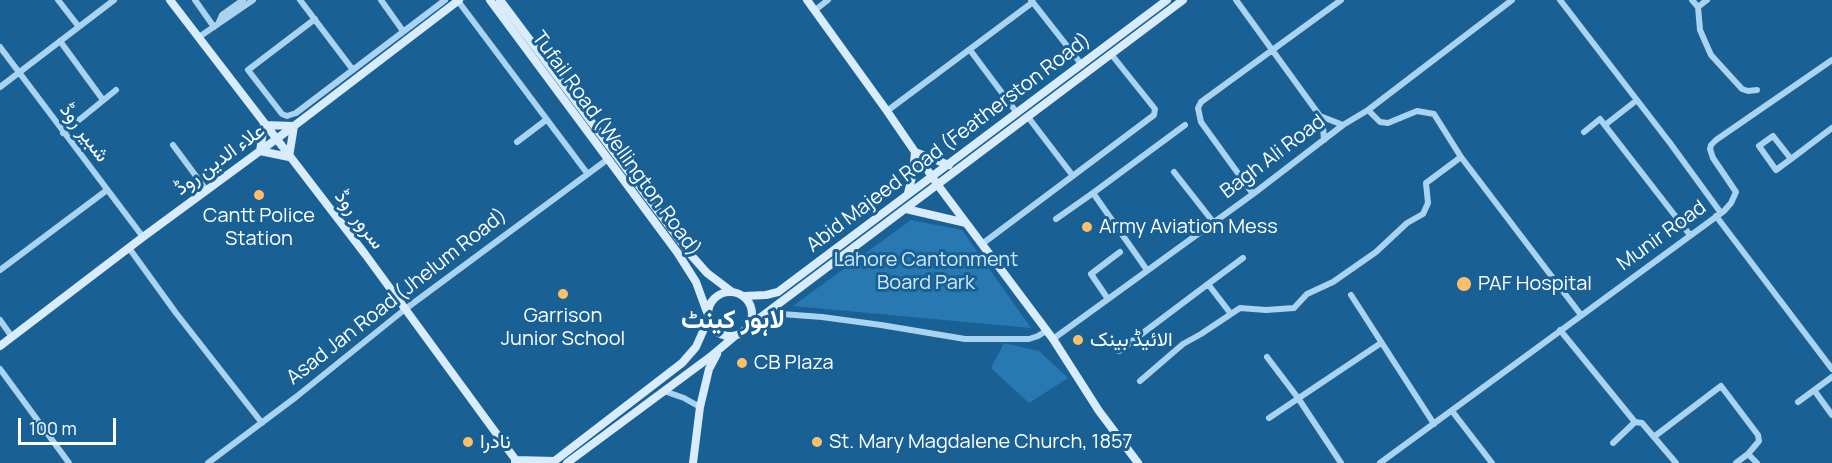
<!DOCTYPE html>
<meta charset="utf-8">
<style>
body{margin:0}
#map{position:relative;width:1832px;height:463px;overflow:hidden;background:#196095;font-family:Manrope,sans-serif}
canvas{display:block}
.scale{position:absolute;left:18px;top:418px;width:98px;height:27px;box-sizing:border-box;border:3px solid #fff;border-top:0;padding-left:8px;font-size:18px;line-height:21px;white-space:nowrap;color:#fff;-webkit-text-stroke:4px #196095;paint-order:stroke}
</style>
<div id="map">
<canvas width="1832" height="463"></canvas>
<div class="scale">100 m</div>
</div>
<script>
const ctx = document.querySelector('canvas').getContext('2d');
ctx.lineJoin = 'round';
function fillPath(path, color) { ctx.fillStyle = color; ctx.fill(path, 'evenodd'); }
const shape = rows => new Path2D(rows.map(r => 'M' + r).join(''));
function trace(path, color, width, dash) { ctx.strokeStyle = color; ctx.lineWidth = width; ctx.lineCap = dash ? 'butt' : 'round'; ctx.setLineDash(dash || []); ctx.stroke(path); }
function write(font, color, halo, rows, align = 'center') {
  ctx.font = font + ' Manrope,Vazirmatn,sans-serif'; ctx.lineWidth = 6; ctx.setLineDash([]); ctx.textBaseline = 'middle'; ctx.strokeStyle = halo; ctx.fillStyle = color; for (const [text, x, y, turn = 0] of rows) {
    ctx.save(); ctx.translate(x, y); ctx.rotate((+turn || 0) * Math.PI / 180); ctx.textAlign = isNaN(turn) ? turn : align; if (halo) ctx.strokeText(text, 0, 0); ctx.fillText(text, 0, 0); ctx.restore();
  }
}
fillPath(shape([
 [911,220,962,230,1031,328,793,306],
 [1004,343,1039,351,1068,378,1029,403,991,368]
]), '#2879b1');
trace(shape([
 [58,0,79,27],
 [195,0,214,27],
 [300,0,353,70],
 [381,0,403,31],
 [1031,0,1082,65],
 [1236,0,1320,116,1323,126,1324,140],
 [1560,0,1670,143,1721,213],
 [1692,0,1698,7,1707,0],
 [458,1,587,173],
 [1698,7,1700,30,1711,55,1742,89,1748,91,1757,90],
 [814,11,828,0],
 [315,19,248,70,282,114,287,116,296,113,445,0],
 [219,22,222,15,243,0],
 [199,37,253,0],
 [60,41,103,100],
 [0,47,143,237],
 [970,50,1017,113],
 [0,87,114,0],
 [1368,110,1380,122,1388,123,1417,111,1434,114,1461,157,1581,315],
 [887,111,1033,2],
 [1320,116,1343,125],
 [1028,117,1073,176],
 [1605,125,1637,100],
 [1584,132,1600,119,1690,235],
 [63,133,116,90],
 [517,142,546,120],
 [173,145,207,191],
 [1791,159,1773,136,1759,146,1776,170,1791,159,1832,128],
 [1174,172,1214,223],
 [1253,194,1201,122,1198,108,1201,102,1341,0],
 [1716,216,1832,369],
 [1056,219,1093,193],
 [982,244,1154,115,1155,109,1111,54],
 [129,248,176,313,262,423],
 [0,270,107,190],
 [1147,270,1093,193,1185,125],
 [1208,284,1243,258],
 [1351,295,1434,424],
 [1108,299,1091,274,1120,252],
 [768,313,822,317,881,325,965,339,1029,339,1038,336,1046,331],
 [0,320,12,337],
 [1560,330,1635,422,1642,423,1676,463],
 [1053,339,1253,194,1343,125,1368,110,1512,0],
 [1119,351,1208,284,1231,314],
 [1267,357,1298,398,1341,463],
 [0,369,69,463],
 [1140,381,1183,344,1201,334,1240,308,1266,310,1294,308,1307,294,1333,282,1376,252,1407,223,1423,214,1428,203,1426,183,1461,157],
 [1814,390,1832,415],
 [664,391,684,398,700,407],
 [1798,402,1832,377],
 [1452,411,1492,463],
 [1269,418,1381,343],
 [1655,436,1721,386,1758,435,1759,441,1748,454],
 [1613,443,1635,422],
 [208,463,296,397,404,310,608,159],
 [1380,463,1724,211,1731,203,1736,192,1713,158,1710,149,1711,145,1716,140,1832,60],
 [1736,463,1748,454,1757,463]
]), '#aad3f0', 6);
trace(shape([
 [170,0,365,254,518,463],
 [490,0,677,252,696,282,707,312],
 [500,0,691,255,707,273,732,292],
 [807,0,887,111,937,184,1053,339,1099,411,1138,463],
 [264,125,294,126,289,157,260,151,264,125],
 [908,193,913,173,915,152,949,165],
 [906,209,966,223],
 '708 314a22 22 0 1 1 44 0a22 22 0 1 1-44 0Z',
 [744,296,766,295,778,292,1167,0],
 [749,326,1183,0],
 [0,346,143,237,294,126,459,0],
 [515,463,515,460,555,461],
 [552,463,682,363,696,347,708,320],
 [567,463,710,357,735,336],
 [693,463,700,407,709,369,717,354]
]), '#d8ecfb', 8);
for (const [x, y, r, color] of [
 [259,195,6,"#ffbf69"],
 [1087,227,6,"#ffbf69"],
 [1464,284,8,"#ffbf69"],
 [563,294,6,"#ffbf69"],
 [1078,340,6,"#ffbf69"],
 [742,363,6,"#ffbf69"],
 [468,442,6,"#ffbf69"],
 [817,442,6,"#ffbf69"]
]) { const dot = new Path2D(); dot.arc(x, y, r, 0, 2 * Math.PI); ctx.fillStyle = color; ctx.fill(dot); trace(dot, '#196095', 2); }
write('20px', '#fff', '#196095', [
 ["شبیر روڈ",84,133,53],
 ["Abid Majeed Road (Featherston Road)",949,143,-37],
 ["Tufail Road (Wellington Road)",616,144,54],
 ["Bagh Ali Road",1273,157,-37],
 ["علاء الدین روڈ",220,160,-36],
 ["سرور روڈ",359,220,53],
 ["Munir Road",1662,236,-36],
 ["Asad Jan Road (Jhelum Road)",397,297,-38]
]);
write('20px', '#fff', '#196095', [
 ["Cantt Police",259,216,"center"],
 ["Station",259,239,"center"],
 ["Army Aviation Mess",1099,227],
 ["PAF Hospital",1478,284],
 ["Garrison",563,316,"center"],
 ["Junior School",563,339,"center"],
 ["الائیڈ بینک",1090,340],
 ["CB Plaza",754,363],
 ["نادرا",480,442],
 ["St. Mary Magdalene Church, 1857",829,442]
], 'left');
write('20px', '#d1eafb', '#196095', [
 ["Lahore Cantonment",926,260],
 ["Board Park",926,283]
]);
write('bold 26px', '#fff', '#196095', [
 ["لاہور کینٹ",733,321]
]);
</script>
